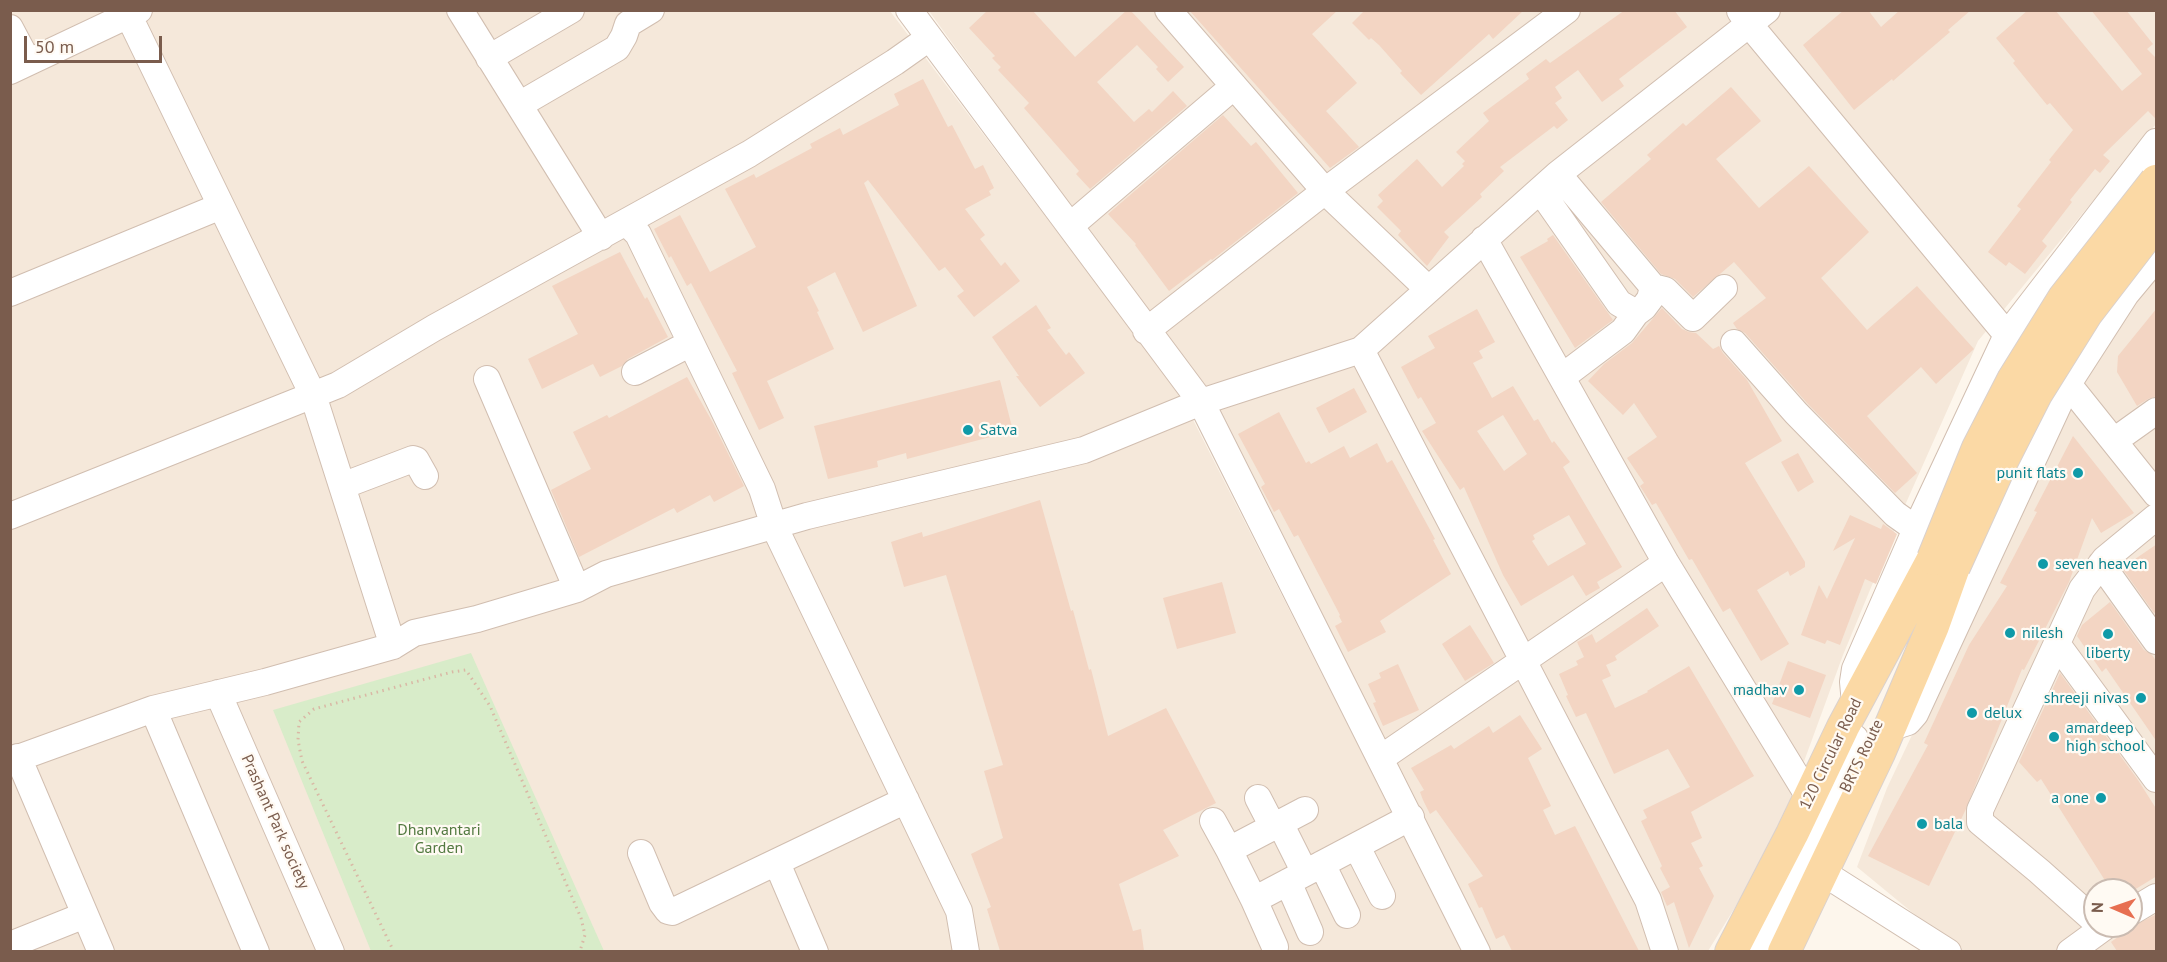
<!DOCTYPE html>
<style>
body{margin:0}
#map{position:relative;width:2167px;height:962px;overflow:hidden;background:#fdf6ec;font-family:"PT Sans",sans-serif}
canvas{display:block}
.frame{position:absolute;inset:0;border:12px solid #7a5c4d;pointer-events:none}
.north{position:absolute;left:2083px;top:878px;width:60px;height:60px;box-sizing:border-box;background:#fffaf3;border:2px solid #cabbb1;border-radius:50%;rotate:272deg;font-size:16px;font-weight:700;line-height:24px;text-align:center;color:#7a5c4d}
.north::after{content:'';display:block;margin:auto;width:21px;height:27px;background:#e76f51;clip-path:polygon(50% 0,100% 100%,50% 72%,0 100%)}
.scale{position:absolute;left:24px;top:36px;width:138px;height:27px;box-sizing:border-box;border:3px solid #7a5c4d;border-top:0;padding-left:8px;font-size:18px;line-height:21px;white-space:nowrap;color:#7a5c4d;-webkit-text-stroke:4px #fffaf3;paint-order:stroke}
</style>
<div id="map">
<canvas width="2167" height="962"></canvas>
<div class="frame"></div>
<div class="north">N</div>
<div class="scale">50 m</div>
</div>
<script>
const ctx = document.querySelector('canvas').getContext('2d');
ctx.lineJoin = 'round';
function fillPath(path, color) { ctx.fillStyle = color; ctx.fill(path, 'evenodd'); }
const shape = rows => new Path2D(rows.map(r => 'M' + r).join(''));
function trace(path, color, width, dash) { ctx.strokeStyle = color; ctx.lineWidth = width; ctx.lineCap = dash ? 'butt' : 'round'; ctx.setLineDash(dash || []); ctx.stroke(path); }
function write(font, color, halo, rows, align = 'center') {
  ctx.font = font + ' "PT Sans",sans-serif'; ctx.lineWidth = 4.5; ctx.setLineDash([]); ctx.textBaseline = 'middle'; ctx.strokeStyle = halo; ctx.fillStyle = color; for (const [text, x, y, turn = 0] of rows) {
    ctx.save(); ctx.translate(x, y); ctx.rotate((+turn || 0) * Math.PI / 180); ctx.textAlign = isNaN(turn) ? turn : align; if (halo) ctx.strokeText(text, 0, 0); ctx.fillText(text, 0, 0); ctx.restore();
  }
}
fillPath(shape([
 [10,11,890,11,1180,394,1462,951,11,951],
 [929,11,2156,11,2156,124,1978,341,1906,503,1843,655,1773,846,1708,951,1488,951,1312,597,1060,192],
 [2156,277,2156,951,1959,951,1857,867,1887,788,2088,362],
 [2095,890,2131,890,2131,926,2095,926]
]), '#f5e8da');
fillPath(shape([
 [471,653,604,951,371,951,273,710]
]), '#d8ecc9');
fillPath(shape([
 [988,10,1032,10,1075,57,1127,10,1130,10,1184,67,1168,82,1156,69,1158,67,1137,45,1097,82,1134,122,1149,109,1152,112,1173,91,1187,106,1090,189,1076,174,1079,171,1024,108,1029,103,998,70,1001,67,992,58,995,56,969,28],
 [1189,10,1338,10,1312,34,1357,83,1326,111,1359,147,1330,168],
 [1365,10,1524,10,1493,39,1489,34,1421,95,1400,73,1402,71,1379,45,1371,38,1369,40,1352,23],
 [1625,10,1674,10,1687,27,1619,79,1624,86,1602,102,1578,70,1555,87,1562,98,1555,103,1568,120,1557,129,1554,126,1500,167,1504,171,1480,194,1482,197,1444,232,1449,237,1427,266,1398,235,1401,231,1377,207,1383,201,1378,195,1417,159,1442,187,1464,166,1462,164,1465,161,1456,152,1489,121,1483,113,1529,79,1526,74,1546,59,1550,63],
 [1844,10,1868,10,1881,27,1900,10,1971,10,1948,30,1950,32,1908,68,1893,81,1892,79,1854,110,1803,45],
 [2028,10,2055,10,2122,91,2142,74,2091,10,2126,10,2153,44,2147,49,2157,59,2157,120,2148,111,2103,155,2110,161,2100,173,2095,169,2070,200,2072,202,2042,241,2047,246,2025,274,2009,262,2006,266,1988,252,2021,209,2017,206,2051,162,2049,160,2073,130,2050,103,2047,105,2013,63,2015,61,1996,38],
 [923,79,948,127,952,125,975,169,983,165,994,188,989,191,991,195,965,209,985,235,980,239,1001,266,1005,262,1020,281,974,317,957,296,964,291,945,267,939,271,868,180,864,183,917,306,863,332,835,272,807,287,819,311,817,312,834,349,767,381,784,418,759,430,732,373,737,371,691,283,687,286,671,256,669,258,654,229,680,215,710,272,756,247,725,189,754,174,756,178,812,148,810,144,840,128,843,135,899,105,894,94],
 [1731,87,1761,121,1716,159,1759,208,1809,166,1869,232,1821,278,1867,330,1917,286,1974,349,1936,384,1921,367,1867,416,1917,473,1895,493,1807,403,1745,333,1737,329,1733,323,1766,298,1734,262,1693,297,1675,279,1661,274,1601,202,1651,159,1647,155,1683,123,1686,126],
 [1223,115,1251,146,1256,142,1298,193,1212,260,1211,259,1169,291,1135,245,1136,244,1108,214],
 [1553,235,1613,320,1575,348,1520,257,1548,241,1547,239],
 [620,252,645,299,647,297,668,337,628,359,622,366,600,377,593,364,542,389,528,359,578,334,552,286],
 [1036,305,1051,328,1047,330,1066,355,1069,352,1085,373,1040,407,1016,376,1019,376,992,337],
 [1662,308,1682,329,1689,332,1696,333,1713,349,1719,346,1723,353,1747,380,1782,441,1745,463,1805,562,1805,567,1790,576,1788,571,1757,590,1789,644,1761,661,1730,608,1723,612,1692,559,1689,560,1656,503,1652,505,1640,486,1644,483,1627,458,1657,437,1634,403,1623,415,1588,381,1604,364,1632,343],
 [2157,308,2157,396,2148,399,2137,406,2117,372,2118,356],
 [1477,309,1495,342,1479,351,1483,358,1473,363,1492,398,1513,386,1534,421,1538,419,1552,443,1554,441,1570,462,1563,467,1622,567,1597,582,1600,588,1586,596,1573,575,1521,606,1503,575,1464,487,1460,490,1422,431,1436,423,1421,397,1418,399,1401,367,1435,348,1428,336],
 [1503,415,1527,454,1504,471,1477,431],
 [1569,515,1586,544,1548,566,1532,541,1535,539,1533,535],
 [687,377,713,423,744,486,714,502,710,495,677,513,674,508,579,557,551,490,591,469,573,432,607,415,609,418],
 [1000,380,1013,431,907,459,906,453,877,461,878,467,828,479,814,426],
 [1354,388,1367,412,1329,433,1316,408],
 [1279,412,1306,463,1309,461,1311,464,1344,446,1350,458,1377,443,1387,463,1392,460,1435,539,1433,540,1451,574,1380,621,1386,632,1348,652,1335,626,1342,622,1339,616,1340,615,1298,535,1294,537,1279,509,1274,512,1261,487,1265,484,1238,434],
 [2073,436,2134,513,2101,533,2092,518,2069,582,2024,670,2022,669,1965,811,1929,886,1868,856,1928,745,1924,743,1969,645,2007,586,2000,583,2037,512,2034,511],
 [1798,453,1814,482,1798,492,1781,462],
 [1040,500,1071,611,1073,610,1089,670,1091,669,1108,736,1166,708,1216,803,1163,830,1179,856,1119,884,1133,931,1141,929,1144,951,1000,951,987,909,991,907,971,854,1003,838,984,771,1003,765,946,575,904,587,891,542,922,532,923,537],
 [1850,515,1881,529,1883,524,1897,534,1876,584,1865,579,1840,645,1827,640,1825,644,1801,635,1819,585,1827,599,1855,538,1833,551],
 [2157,544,2157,611,2154,613,2122,568],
 [1222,582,1236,633,1177,649,1163,598],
 [2110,602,2144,650,2152,655,2157,662,2157,742,2106,668,2102,672,2077,636,2082,625],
 [1647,608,1659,626,1615,656,1617,660,1606,665,1611,676,1602,680,1615,708,1648,692,1647,691,1689,666,1754,776,1691,812,1702,838,1691,843,1703,866,1699,868,1714,896,1689,948,1674,902,1667,906,1661,892,1670,887,1660,868,1662,866,1641,821,1647,818,1643,810,1690,787,1668,749,1614,774,1586,713,1576,717,1566,696,1568,695,1559,674,1578,665,1576,661,1584,657,1577,642,1592,634,1596,643],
 [1470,625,1494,663,1465,681,1442,644],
 [1788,661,1826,675,1810,718,1772,704],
 [1398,664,1419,710,1383,726,1373,703,1376,702,1368,684,1381,678,1379,673],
 [2060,673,2138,780,2157,810,2157,876,2134,890,2111,890,2041,779,2037,782,2019,762],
 [1520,715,1542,749,1528,758,1551,806,1543,810,1555,835,1575,826,1639,951,1512,951,1504,935,1496,939,1482,907,1479,908,1468,884,1483,876,1436,810,1430,814,1423,800,1420,792,1424,790,1411,768,1451,745,1454,749,1489,726,1493,733],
 [2157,914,2157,951,2117,951,2111,942,2133,926]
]), '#f3d5c3');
const minor = shape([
 [126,10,313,395,393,646],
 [460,10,601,237],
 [1168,10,1325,191,1428,289],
 [1740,11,1749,24,2013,342,2060,374,2156,494],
 [10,28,28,62],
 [489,58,571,10],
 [10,71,139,10],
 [519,105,617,48,624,36,628,24,651,10],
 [1540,190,1619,303,1636,313,1644,307,1650,299,1653,287,1558,174],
 [627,223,638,234,762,489,774,526,959,911,966,952],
 [1070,226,1234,86],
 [1484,239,1666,563,1809,797],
 [1653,287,1665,290,1693,318,1724,288],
 [10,293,221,206],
 [1146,331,1325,191,1567,10],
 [1734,343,1796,413,1895,514,1916,529],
 [1361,350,1648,900,1665,952],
 [635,372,691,343],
 [1562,377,1623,331,1636,313],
 [487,379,577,589],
 [2114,441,2156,411],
 [342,486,413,459,416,460,425,476],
 [10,516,338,385,434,328,749,154,895,62,929,38],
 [2101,564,2156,641],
 [2057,644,2156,779],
 [218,693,331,952],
 [1855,703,1853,682,1855,669,1916,529,2007,335,2156,142],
 [153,709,256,952],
 [1889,728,1908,722,1915,714,2068,384,2126,294,2156,258],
 [18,757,101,952],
 [1381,758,1666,563],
 [10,761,153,709,265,682,393,646,414,633,477,619,577,589,606,574,807,516,1084,450,1201,402,909,10],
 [1258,798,1273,827],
 [1823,808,1855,738],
 [1305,810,1229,850,1254,900,1411,817],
 [1213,821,1229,850],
 [1280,823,1305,873],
 [1357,847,1382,896],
 [641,853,662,903,668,911,672,912,906,800],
 [777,863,815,952],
 [1322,864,1347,915],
 [1822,872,1948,952],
 [1288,882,1310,932],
 [1254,900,1275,947],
 [2131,912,2156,897],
 [2095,921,2039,871,1980,822,1980,810,2082,589,2105,559,2156,517],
 [10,945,85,915],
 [1477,952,1201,402,1361,350,1558,174,1767,10],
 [1761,952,1843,795],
 [2070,952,2103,928,2100,926]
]);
const major = shape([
 [1731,952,1792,834,1843,727,1933,559],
 [1784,952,1879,753,1933,626,1954,567]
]);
trace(minor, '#d1beb0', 28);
trace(major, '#dad1cd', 34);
trace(shape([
 [394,952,302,761,298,740,299,722,314,709,452,672,466,670,490,706,581,918,585,935,580,951,578,952]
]), '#d9b8a5', 3, [1.5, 4.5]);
trace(minor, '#fff', 26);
trace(major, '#fbd9a5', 32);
const majorBridge = shape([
 [1933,559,1978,448,2013,380,2064,298,2156,181],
 [1954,567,2003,459,2036,394,2086,314,2156,223]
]);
trace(majorBridge, '#dad1cd', 34, []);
trace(majorBridge, '#fbd9a5', 32);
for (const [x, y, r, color] of [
 [968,430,6,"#0f9aa8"],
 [2078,473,6,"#0f9aa8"],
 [2043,564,6,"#0f9aa8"],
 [2010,633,6,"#0f9aa8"],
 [2108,634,6,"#0f9aa8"],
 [1799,690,6,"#0f9aa8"],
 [2141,698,6,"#0f9aa8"],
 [1972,713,6,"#0f9aa8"],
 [2054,737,6,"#0f9aa8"],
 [2101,798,6,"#0f9aa8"],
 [1922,824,6,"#0f9aa8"]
]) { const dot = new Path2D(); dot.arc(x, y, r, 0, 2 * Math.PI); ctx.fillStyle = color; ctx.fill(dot); trace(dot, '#fffaf3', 2); }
write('16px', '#0d838f', '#fffaf3', [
 ["Satva",980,430],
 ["punit flats",2066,473,"right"],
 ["seven heaven",2055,564],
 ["nilesh",2022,633],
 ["liberty",2108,653,"center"],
 ["madhav",1787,690,"right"],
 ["shreeji nivas",2129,698,"right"],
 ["delux",1984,713],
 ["amardeep",2066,728],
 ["high school",2066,746],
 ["a one",2089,798,"right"],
 ["bala",1934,824]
], 'left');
write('16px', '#7a5c4d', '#fffaf3', [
 ["120 Circular Road",1831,754,-64],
 ["BRTS Route",1862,756,-64],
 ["Prashant Park society",275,822,66]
]);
write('16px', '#537a41', '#fffaf3', [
 ["Dhanvantari",439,830],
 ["Garden",439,848]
]);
</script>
